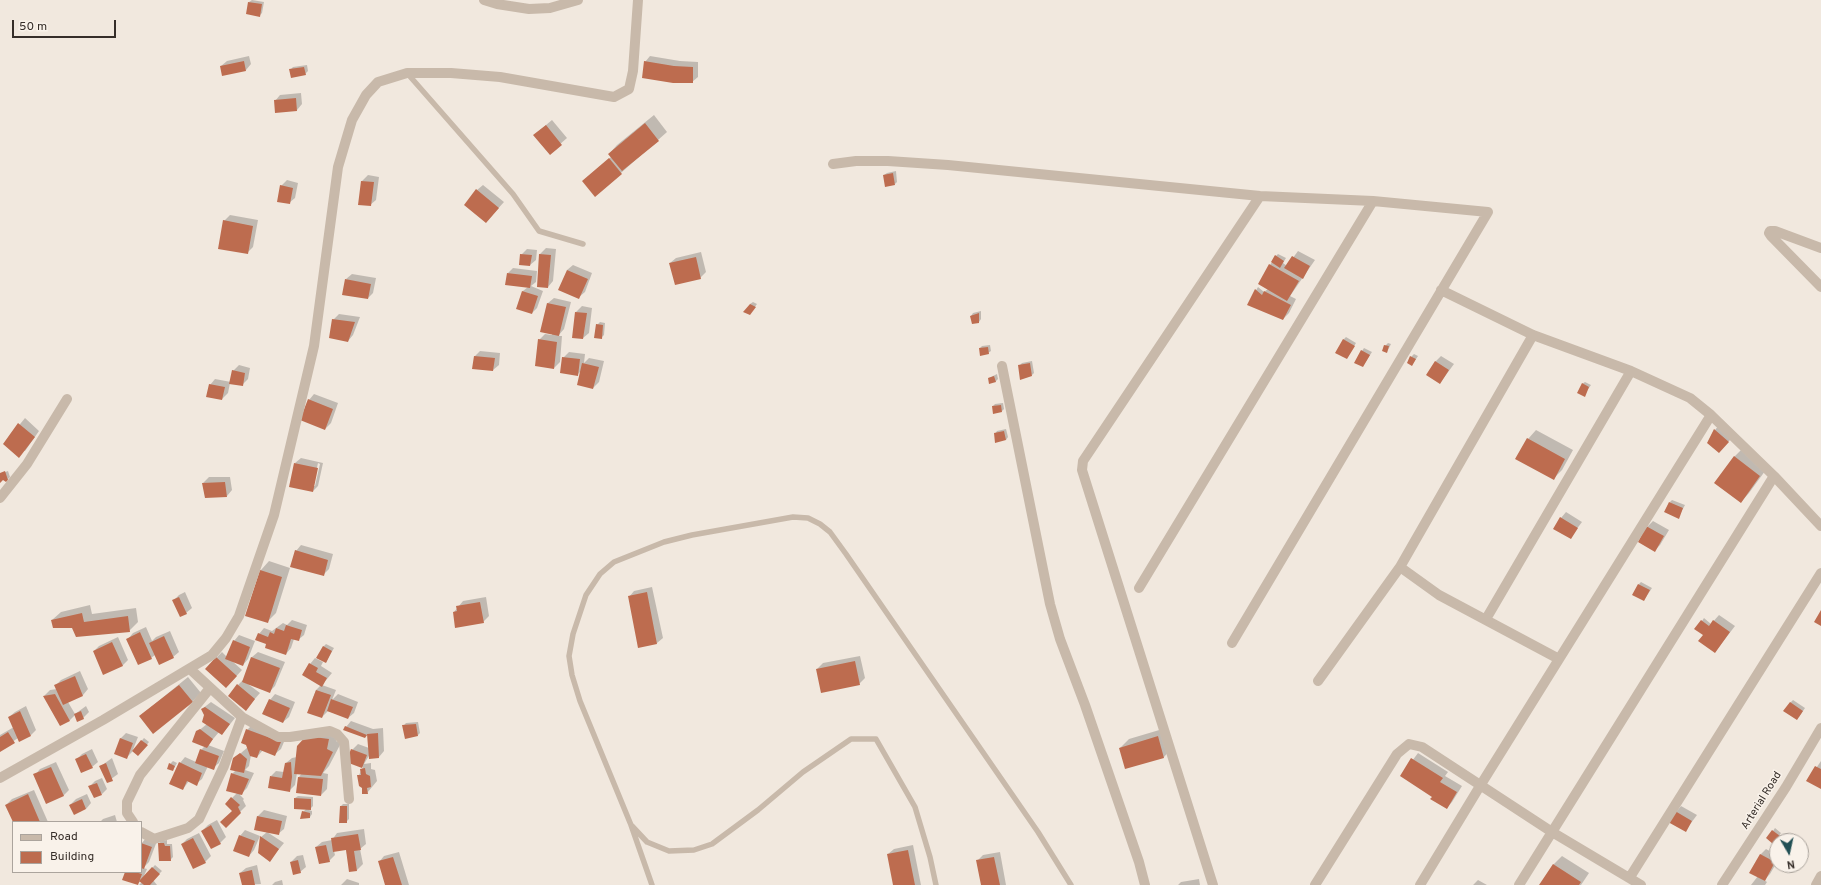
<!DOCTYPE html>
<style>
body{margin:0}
#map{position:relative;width:1821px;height:885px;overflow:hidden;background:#f1e8de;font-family:Overpass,sans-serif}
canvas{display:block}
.legend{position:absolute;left:12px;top:821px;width:130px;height:52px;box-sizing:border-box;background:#f9f2ea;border:1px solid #aba49d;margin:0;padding:5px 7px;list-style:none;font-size:12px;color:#362e29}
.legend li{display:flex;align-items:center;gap:8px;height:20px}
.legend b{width:20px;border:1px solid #aba49d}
.north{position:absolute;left:1769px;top:833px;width:40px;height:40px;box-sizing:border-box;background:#f9f2ea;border:1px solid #aba49d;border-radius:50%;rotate:171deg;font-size:11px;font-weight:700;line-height:16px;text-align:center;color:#362e29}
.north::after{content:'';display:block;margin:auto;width:14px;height:18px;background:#225055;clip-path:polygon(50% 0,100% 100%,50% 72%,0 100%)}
.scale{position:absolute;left:12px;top:20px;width:104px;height:18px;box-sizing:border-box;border:2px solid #362e29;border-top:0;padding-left:5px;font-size:12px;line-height:14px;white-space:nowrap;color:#362e29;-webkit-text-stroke:3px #f9f2ea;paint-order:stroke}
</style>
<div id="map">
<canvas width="1821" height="885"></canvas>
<ul class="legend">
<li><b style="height:5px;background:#c8b9aa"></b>Road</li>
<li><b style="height:11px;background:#bd6c4f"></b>Building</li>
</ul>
<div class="north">N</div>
<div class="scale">50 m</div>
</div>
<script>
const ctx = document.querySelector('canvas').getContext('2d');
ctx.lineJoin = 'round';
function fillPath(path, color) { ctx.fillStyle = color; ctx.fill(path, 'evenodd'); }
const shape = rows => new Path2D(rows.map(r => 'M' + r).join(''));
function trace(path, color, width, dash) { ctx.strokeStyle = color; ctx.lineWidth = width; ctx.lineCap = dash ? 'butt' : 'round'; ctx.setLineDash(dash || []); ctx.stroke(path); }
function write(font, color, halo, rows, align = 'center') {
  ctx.font = font + ' Overpass,sans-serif'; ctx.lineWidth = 3; ctx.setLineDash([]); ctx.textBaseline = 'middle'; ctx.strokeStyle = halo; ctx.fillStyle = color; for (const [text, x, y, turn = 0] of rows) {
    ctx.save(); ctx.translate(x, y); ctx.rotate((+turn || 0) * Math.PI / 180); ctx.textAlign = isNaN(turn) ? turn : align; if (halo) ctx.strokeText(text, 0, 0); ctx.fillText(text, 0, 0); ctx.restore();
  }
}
fillPath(shape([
 [252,0,264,2,262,13,259,16,249,2],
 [249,56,251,64,246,70,221,66,227,61],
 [650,56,680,61,698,62,698,77,692,82,645,62],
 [307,65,308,71,305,74,290,70,293,67],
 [301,93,302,104,297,110,275,101,280,95],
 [654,115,667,132,595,196,583,181,611,157,609,154,617,145],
 [552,120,567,138,550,153,540,130],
 [896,171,897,182,895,184,884,175,887,173],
 [368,175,379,177,376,200,370,205,359,204,362,181],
 [287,180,298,183,295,198,289,203,281,186],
 [483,185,504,202,486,222,477,190],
 [230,215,258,220,253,247,247,253,224,221],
 [546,248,556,249,553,281,548,287,538,286,540,254],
 [527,249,537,250,536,260,530,265,521,255],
 [1298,251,1315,260,1290,296,1296,299,1289,313,1283,319,1248,304,1258,287,1264,292,1268,289,1270,265,1276,256,1278,254,1286,258,1283,263,1287,266],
 [701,252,706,272,700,278,670,263,676,258],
 [573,265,592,273,585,292,579,297,567,270],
 [513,268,537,271,536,282,531,286,543,291,537,308,532,313,517,308,523,291,528,287,508,273],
 [352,274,376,278,373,293,368,298,346,279],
 [554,298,571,302,564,329,558,336,562,336,560,362,554,368,539,340,545,334,552,335,552,334,541,331,548,303],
 [753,302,757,304,752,311,750,304],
 [582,306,592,308,589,333,583,338,576,312],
 [981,311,981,319,979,322,971,316,973,313],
 [339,314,360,317,353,335,348,341,333,320],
 [600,322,605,323,604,335,601,338,597,325],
 [1346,337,1356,343,1347,358,1343,340],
 [1388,343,1391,344,1387,352,1385,346],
 [990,345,991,351,988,353,980,348,982,346],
 [1364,348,1372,352,1363,366,1362,351],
 [480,351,500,353,499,365,493,370,473,368,475,356],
 [569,352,585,354,584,363,589,358,604,361,599,382,593,388,581,371,577,375,563,358],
 [1414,354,1418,356,1412,365,1411,357],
 [1441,356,1454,364,1440,383,1435,362],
 [1032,361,1034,373,1032,375,1019,366,1022,363],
 [239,365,250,368,248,379,242,385,230,383,228,393,222,399,210,385,215,379,231,382,233,371],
 [997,374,998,379,995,382,989,378],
 [1585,382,1591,385,1584,395,1582,384],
 [314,394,338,403,331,423,325,429,309,400],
 [1003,403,1004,409,1002,411,993,406,995,404],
 [25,418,39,431,25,451,4,444],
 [1720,424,1734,436,1724,446,1708,443,1715,430],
 [1006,429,1008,437,1006,440,995,434,997,431],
 [1536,430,1573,450,1562,470,1553,479,1528,439],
 [1743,448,1768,467,1749,493,1741,502,1734,457],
 [301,458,323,463,318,486,313,491,295,463],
 [318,463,320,464,315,486,313,486],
 [8,471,10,477,6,481,3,478,0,482,0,474],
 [209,477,230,477,232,490,227,496,203,483],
 [1672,500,1685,505,1678,518,1670,502],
 [1566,512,1582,522,1570,538,1561,518],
 [1653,521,1669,530,1660,545,1655,550,1647,527],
 [301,545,333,554,329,569,323,575,296,551],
 [269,561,290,568,276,613,267,622,246,615,261,570],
 [1641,582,1652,588,1644,600,1639,584],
 [652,587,663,638,657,643,639,647,629,597,634,591],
 [185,592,192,608,186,613,174,600,179,595],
 [486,597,489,616,483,622,454,612,463,601],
 [90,605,92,614,136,608,138,622,129,631,72,627,52,620,61,612],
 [1719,615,1735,626,1715,652,1704,634,1702,621,1704,618,1711,624],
 [292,620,307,625,304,635,298,640,294,639,291,648,286,654,267,643,259,634,264,628,272,631,283,623,287,625],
 [146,627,152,641,156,637,170,631,179,652,173,657,155,655,151,658,128,639,133,633],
 [239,635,255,641,248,659,243,665,231,660,242,670,232,681,216,658,222,652,227,657,234,641],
 [118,637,128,660,122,666,94,651,99,646],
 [326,644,334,648,326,662,323,647],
 [258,652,285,662,275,686,270,691,248,684,260,693,246,709,238,685,244,679,252,657],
 [860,656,865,678,859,684,817,669,823,663],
 [315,658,323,662,321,666,332,673,322,685,336,690,332,700,338,694,358,702,354,713,348,718,328,711,322,717,308,712,316,690,321,685,310,664],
 [80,671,88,689,83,695,68,702,75,714,86,706,89,712,83,718,75,715,70,720,61,725,44,696,50,690,57,689,56,685,61,680],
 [188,677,201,693,192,702,140,716],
 [275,694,295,702,289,717,283,722,270,700],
 [1793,700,1805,708,1799,717,1790,703],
 [211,702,235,718,227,728,222,734,219,732,208,745,224,751,219,763,213,768,208,766,202,779,196,784,189,781,183,789,180,763,185,757,196,762,201,750,205,746,197,732,207,724,205,715,202,709],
 [26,706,36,730,31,735,20,740,18,738,0,750,0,735,14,727,9,717,15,712],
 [351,721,373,729,383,728,384,751,379,757,370,754,364,764,371,763,371,769,375,770,377,781,367,793,363,787,359,775,363,767,348,761,352,750,358,744,369,748,368,734,365,737,346,727],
 [418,722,420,733,418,735,403,726,406,723],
 [253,724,286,737,281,749,275,754,263,750,257,757,251,755,249,766,245,770,254,773,247,788,240,795,244,799,243,800,246,806,226,826,233,811,226,804,237,793,232,774,236,770,234,759,248,747,247,730],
 [316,728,337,731,336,741,341,743,329,766,323,773,328,774,327,789,321,795,299,777,302,773,297,773,295,785,289,791,271,776,276,771,284,772,286,763,292,758,297,757],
 [1166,728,1172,748,1164,757,1120,748,1129,739],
 [126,733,138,737,132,752,126,758,115,753,121,738],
 [144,738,149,742,138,755,133,751],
 [92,749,98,762,92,767,77,759,82,754],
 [1418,753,1448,772,1445,776,1462,786,1452,802,1447,808,1433,796,1401,776],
 [112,758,118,774,107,782,101,766],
 [173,761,177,763,173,770,170,764],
 [1821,761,1821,788,1808,780],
 [56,762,69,790,63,796,35,775,40,769],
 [102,778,107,789,102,794,90,786,95,781],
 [34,790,48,822,14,822,6,805,12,799],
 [87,794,91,803,86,809,70,805,76,799],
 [298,796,313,797,313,806,309,810,312,811,312,814,310,817,303,812,306,809,295,798],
 [343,804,349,804,349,819,346,822,341,806],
 [1681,806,1697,815,1685,831,1676,812],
 [264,810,287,816,284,829,278,834,267,832,284,843,270,860,259,853,261,837,267,832,255,829,258,816],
 [115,815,117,822,100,822,103,819],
 [217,820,226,837,220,843,202,831,208,825],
 [1775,828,1781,833,1776,840,1773,831],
 [364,829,366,844,360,849,363,864,357,870,350,871,346,849,334,851,335,855,329,861,316,847,322,842,332,840,337,833],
 [245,830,260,836,254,850,249,856,240,836],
 [199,833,211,856,205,862,182,844,187,839],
 [1785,835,1791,837,1789,841,1781,841],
 [147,837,157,841,149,862,143,868,147,869,143,878,155,865,162,871,153,880,157,885,139,885,142,882,141,881,137,884,126,872,141,872,141,844],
 [167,840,167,844,172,844,173,857,170,860,159,843,162,841],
 [913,845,921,885,894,885,888,854,894,849],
 [1801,847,1807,850,1801,859],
 [1766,849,1777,855,1777,862,1770,874,1764,880,1767,882,1765,885,1751,885,1758,876,1760,855],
 [399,852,409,885,386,885,379,862,384,856],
 [1000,852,1006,885,982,885,977,861,983,855],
 [303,855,306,867,300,872,291,862,297,856],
 [1562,856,1589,873,1581,885,1540,885,1554,864],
 [257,865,261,884,243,885,240,873,246,868],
 [347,879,359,883,359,885,341,885],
 [1199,879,1200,885,1178,885,1181,882],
 [282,880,283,885,272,885,275,882],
 [1478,880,1487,885,1473,885]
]), '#0003');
fillPath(shape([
 [248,2,262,4,260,17,246,14],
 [244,61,246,71,222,76,220,66],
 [644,61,674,66,693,67,693,83,673,83,642,78],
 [304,67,306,75,291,78,289,69],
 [296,98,297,111,275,113,274,100],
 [645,123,659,141,622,171,608,154],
 [546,125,562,145,550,155,533,135],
 [609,158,622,174,595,197,582,181],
 [893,173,895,185,885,187,883,175],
 [361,181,374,182,371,206,358,205],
 [280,185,293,188,290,204,277,202],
 [476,189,499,208,486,223,464,205],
 [223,220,253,226,248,254,218,249],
 [520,254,532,255,530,266,519,265],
 [539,254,551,255,548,288,537,287],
 [1275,255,1284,261,1280,268,1271,262],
 [1292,256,1310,266,1303,279,1284,268],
 [696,257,701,279,675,285,669,263],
 [1269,264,1299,281,1287,301,1258,284],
 [567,270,588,279,579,299,558,290],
 [507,273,532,276,530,288,505,285],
 [345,279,371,284,368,299,342,295],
 [1255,289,1262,295,1264,291,1291,305,1283,320,1247,305],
 [522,291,538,296,532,314,516,309],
 [547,303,566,307,559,336,540,332],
 [750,304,756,307,750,315,743,312],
 [575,312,587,313,583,339,572,338],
 [979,313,979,323,972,324,970,316],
 [332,319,355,322,348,342,329,338],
 [596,324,603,325,602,339,594,338],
 [538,339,557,342,554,369,535,366],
 [1343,339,1355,346,1347,359,1335,353],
 [1384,345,1389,346,1387,353,1382,351],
 [988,347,989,354,980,356,979,348],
 [1361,350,1370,355,1363,367,1354,363],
 [474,356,495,358,493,371,472,369],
 [1410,356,1416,359,1412,366,1407,363],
 [562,357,580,359,578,376,560,373],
 [1435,361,1449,370,1440,384,1426,375],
 [582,363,599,367,593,389,577,385],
 [1030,363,1032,376,1020,380,1018,365],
 [232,370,245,373,243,386,229,384],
 [994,376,996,382,989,384,988,378],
 [1582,383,1589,387,1585,397,1577,393],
 [209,384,225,387,222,400,206,397],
 [308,399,333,409,325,430,300,420],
 [1001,405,1002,412,993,414,992,406],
 [18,423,35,437,19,458,3,444],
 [1714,429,1729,442,1719,453,1707,443],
 [1004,431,1006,440,995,443,994,433],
 [1527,438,1565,459,1554,480,1515,459],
 [1734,456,1760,476,1741,503,1714,483],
 [294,463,318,468,313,492,289,487],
 [5,471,8,480,6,482,3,480,0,483,0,473],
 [225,482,227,497,205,498,202,483],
 [1669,502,1683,508,1679,519,1664,512],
 [1560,517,1578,528,1571,539,1553,529],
 [1646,526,1664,536,1655,552,1638,542],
 [295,550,328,560,324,576,290,567],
 [260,570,282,577,268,623,245,616],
 [1638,584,1650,590,1644,601,1632,595],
 [647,592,657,644,638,648,628,596],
 [179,597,187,614,180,617,172,600],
 [480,602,484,623,455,628,453,612,457,611,456,606],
 [1821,610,1821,626,1814,622],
 [82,613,84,622,128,616,130,632,76,637,72,628,53,628,51,620],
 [1701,620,1709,626,1713,620,1730,632,1715,653,1698,641,1703,635,1694,629],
 [286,625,302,630,299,641,291,639,286,655,265,648,266,644,255,640,258,633,268,637,270,632,274,634,276,628,284,631],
 [140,632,152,659,138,665,126,639],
 [164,636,174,658,159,665,149,643],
 [233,640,250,647,243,666,225,659],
 [112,642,123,666,103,675,93,651],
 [323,646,332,651,326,663,316,658],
 [216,657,237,676,226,688,205,669],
 [251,657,280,668,270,693,242,682],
 [855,661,860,685,821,693,816,669],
 [309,663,318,668,316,672,327,678,322,687,302,675],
 [75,676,83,696,63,705,54,685],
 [237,684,255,699,246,711,228,696],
 [179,685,193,702,153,734,139,716],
 [316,690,331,695,322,718,307,713],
 [55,694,70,721,60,726,43,696],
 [269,699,290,708,283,723,262,714],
 [331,699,353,707,348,719,327,711],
 [1790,702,1803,711,1797,720,1783,711],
 [205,707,230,724,222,735,202,722,204,715,201,709],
 [20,711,31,736,19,742,8,717],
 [81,711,84,719,77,722,74,714],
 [416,724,418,736,405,739,402,725],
 [345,726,367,735,365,738,343,730],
 [200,729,213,739,207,748,192,742,196,731],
 [246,729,281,742,275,756,260,750,257,758,250,756,246,745,241,743],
 [8,732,15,743,0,752,0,737],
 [378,733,379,758,369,759,367,734],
 [306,736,329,739,327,749,333,752,321,776,294,774,297,746],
 [1158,736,1164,758,1125,769,1119,748],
 [120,738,133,743,127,759,114,754],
 [141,740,148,745,138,756,132,751],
 [200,749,219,756,214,770,195,763],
 [351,749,367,755,362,768,346,762],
 [240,753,247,759,244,773,230,770,233,758],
 [86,754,93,768,81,773,75,759],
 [1411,758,1443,778,1440,782,1457,792,1447,809,1430,799,1432,797,1400,776],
 [179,762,202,773,197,786,187,781,183,790,169,784],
 [291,762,292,777,290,792,268,788,270,776,282,778,285,763],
 [106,763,113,781,107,783,99,766],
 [169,763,175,766,173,771,167,769],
 [1815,766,1821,769,1821,789,1806,781],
 [51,767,64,796,46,804,33,774],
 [365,768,366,774,370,776,371,787,367,788,368,794,362,794,362,788,359,786,357,775,361,775,360,769],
 [231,773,249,779,242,795,226,791],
 [298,777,323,779,321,796,296,793],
 [97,783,102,795,94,798,88,786],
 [28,794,40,822,13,822,5,805],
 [231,797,240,805,238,807,241,813,226,828,220,822,232,811,225,804],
 [294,798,311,799,311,810,294,809],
 [82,799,86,809,74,815,69,805],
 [340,806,347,806,347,823,339,823],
 [302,811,310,813,310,818,300,819],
 [1675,811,1692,821,1686,832,1668,822],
 [257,816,282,821,279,835,254,830],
 [211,825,221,844,211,849,201,831],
 [1772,830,1780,836,1773,844,1766,838],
 [358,834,361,850,354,851,357,871,349,872,346,850,333,852,331,838],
 [239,835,255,841,249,857,233,851],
 [260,836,279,849,270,862,258,853],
 [193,838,206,863,193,869,181,844],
 [141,843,152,847,144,869,141,868],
 [158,843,164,843,165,846,170,846,171,861,159,861],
 [326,845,330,862,319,864,315,847],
 [908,850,915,885,893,885,887,854],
 [1760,854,1775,862,1765,881,1749,873],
 [393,857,402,885,385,885,378,861],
 [994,857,1000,885,981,885,976,860],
 [298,860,301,873,293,875,290,862],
 [1553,864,1581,882,1579,885,1539,885],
 [152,867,160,874,150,885,144,885,139,881],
 [252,870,255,885,242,885,239,873],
 [125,872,135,872,142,874,138,885,122,880]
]), '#bd6c4f');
trace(shape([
 [407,73,513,194,539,231,583,244],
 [632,826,647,842,669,851,694,850,712,844,758,810,803,772,851,739,876,739,915,807,930,857,936,885],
 [652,885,631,825,580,701,572,675,569,656,573,634,586,595,600,574,614,562,664,542,692,535,793,517,808,518,820,524,830,532,846,554,1038,832,1071,885]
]), '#c8b9aa', 5.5);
trace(shape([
 [833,164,856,161,888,161,948,165,1260,196,1373,201,1488,212,1232,643],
 [1821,248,1775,231,1770,231,1769,233,1771,236,1821,287],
 [1441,290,1533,335,1631,371,1690,398,1711,415,1774,476,1821,526],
 [1002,366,1050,604,1060,639,1085,705,1139,862,1145,885],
 [0,498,27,464,67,399],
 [1400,567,1439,595,1559,659],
 [1139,588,1373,201],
 [1486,619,1631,371],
 [190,669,242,717,278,737,290,737,330,731,337,734,344,742,349,799],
 [1318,681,1400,567,1533,335],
 [0,778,103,720,212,655,226,638,239,616,274,515,314,346,338,167,352,120,366,95,378,82,407,73,451,73,500,77,614,97,629,89,633,71,638,0],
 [133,822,127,813,127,802,140,775,210,688],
 [141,832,154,839,188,828,199,819,224,766,242,717],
 [1630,877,1821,573],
 [1213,885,1082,470,1083,461,1260,196],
 [1315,885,1397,754,1409,744,1422,747,1552,832,1641,885],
 [1420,885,1480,786,1711,415],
 [1519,885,1774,476],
 [1722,885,1786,787,1821,728],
 [1816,885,1821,876]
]), '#c8b9aa', 10);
trace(shape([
 [484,0,497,4,529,9,550,8,578,0]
]), '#c8b9aa', 10);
write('11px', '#362e29', '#f9f2ea', [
 ["Arterial Road",1762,801,-58]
]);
</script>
